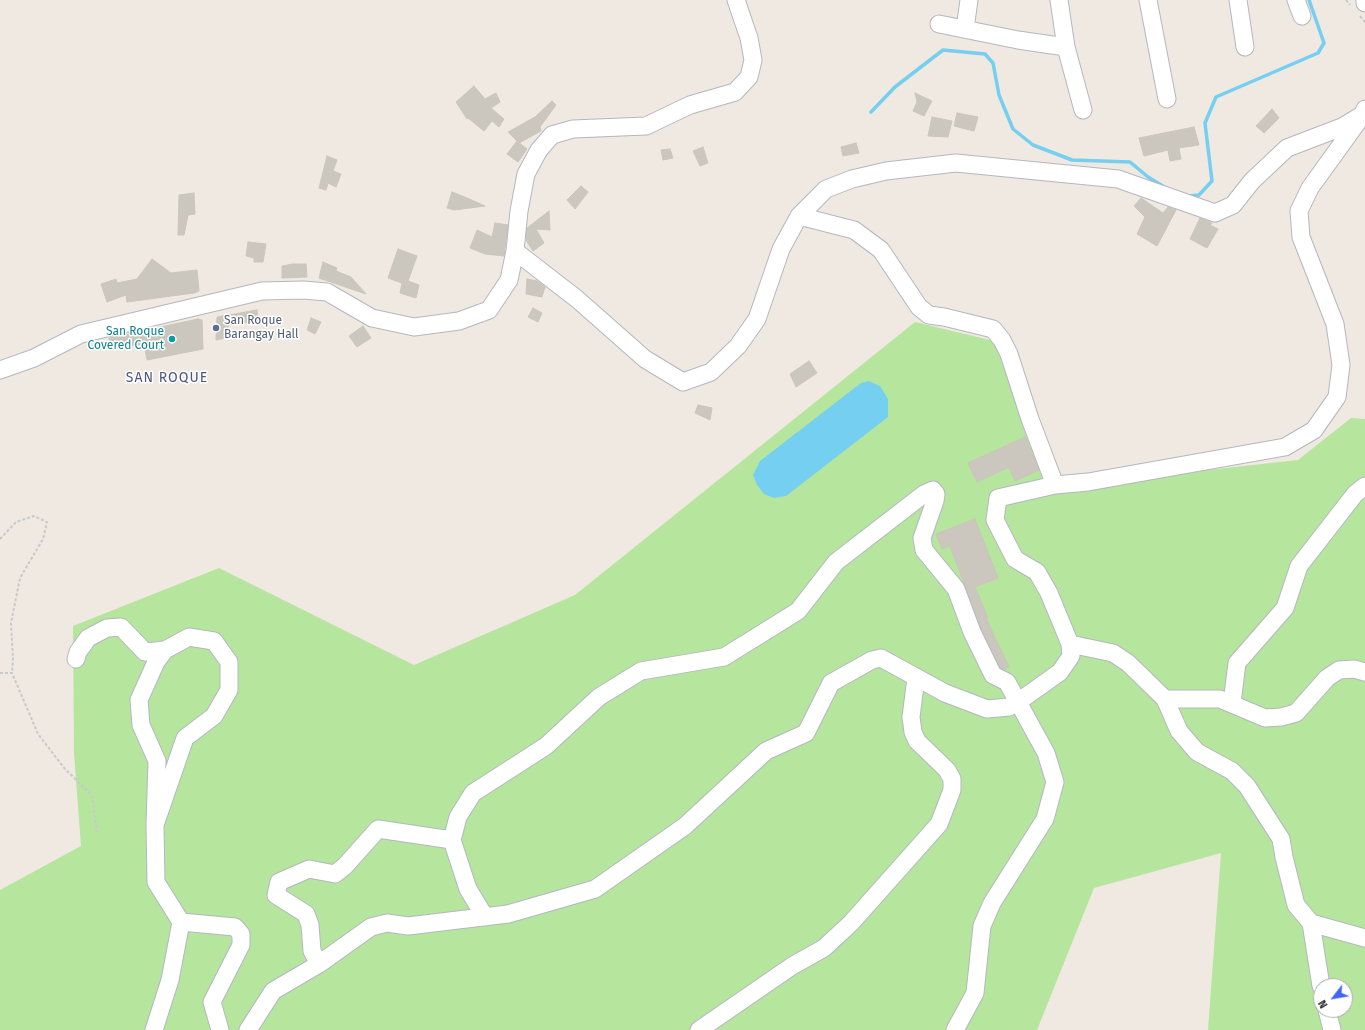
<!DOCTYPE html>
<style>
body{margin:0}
#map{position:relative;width:1365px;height:1030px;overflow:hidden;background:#efe9e1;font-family:"Fira Sans",sans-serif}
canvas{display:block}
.north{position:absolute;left:1313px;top:978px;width:40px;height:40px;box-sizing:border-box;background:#fff;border:1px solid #ababab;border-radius:50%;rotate:239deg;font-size:11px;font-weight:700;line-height:16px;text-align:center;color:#2e2e2e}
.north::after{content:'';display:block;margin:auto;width:14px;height:18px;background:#4264fb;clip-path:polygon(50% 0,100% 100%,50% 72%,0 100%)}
</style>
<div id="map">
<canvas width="1365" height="1030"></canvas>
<div class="north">N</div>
</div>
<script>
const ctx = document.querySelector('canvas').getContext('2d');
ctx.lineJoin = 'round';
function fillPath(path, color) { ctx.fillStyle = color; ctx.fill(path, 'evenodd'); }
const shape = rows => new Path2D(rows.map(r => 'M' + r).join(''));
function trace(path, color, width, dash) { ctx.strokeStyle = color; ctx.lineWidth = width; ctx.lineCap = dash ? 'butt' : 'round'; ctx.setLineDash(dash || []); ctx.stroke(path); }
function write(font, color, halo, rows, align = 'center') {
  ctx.font = font + ' "Fira Sans",sans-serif'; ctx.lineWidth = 3; ctx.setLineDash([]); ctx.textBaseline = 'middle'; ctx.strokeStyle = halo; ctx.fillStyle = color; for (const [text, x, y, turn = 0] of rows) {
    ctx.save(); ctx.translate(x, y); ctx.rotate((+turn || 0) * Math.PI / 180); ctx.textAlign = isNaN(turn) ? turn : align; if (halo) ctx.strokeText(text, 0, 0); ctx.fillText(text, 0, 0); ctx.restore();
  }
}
fillPath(shape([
 [915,322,998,342,1054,487,1298,460,1351,418,1365,419,1365,1030,1208,1030,1221,853,1094,888,1037,1030,0,1030,0,890,81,846,74,753,73,626,219,568,414,665,575,595],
 [1321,986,1345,986,1345,1010,1321,1010]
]), '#b6e59e');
fillPath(shape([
 [869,381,880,386,888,399,888,417,786,496,774,498,764,494,757,485,753,475,760,461,861,383]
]), '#75cff0');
trace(shape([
 [871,112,895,87,943,50,985,54,993,63,999,95,1013,129,1033,145,1072,160,1130,162,1148,177,1166,188],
 [1188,196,1199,195,1212,181,1205,123,1216,97,1318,53,1324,43,1309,0]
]), '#75cff0', 3.5);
const building = shape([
 [474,86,485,99,496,93,500,102,491,108,504,119,499,127,492,121,484,131,468,118,467,119,456,102,474,86],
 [915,93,932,101,924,116,913,111,917,102,915,93],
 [552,101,556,105,540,127,541,131,519,143,508,132,535,117,552,101],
 [1272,109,1279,118,1264,133,1256,126,1272,109],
 [957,113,978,117,974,131,954,126,957,113],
 [932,117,952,121,948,137,928,136,932,117],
 [1194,127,1199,145,1179,148,1181,159,1170,161,1168,150,1144,156,1139,138,1194,127],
 [517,141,527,149,518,162,507,154,517,141],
 [856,143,859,153,843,156,841,147,856,143],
 [703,147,708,163,700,166,693,151,703,147],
 [670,149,673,158,663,160,661,150,670,149],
 [327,156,337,160,333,171,341,174,336,187,328,183,326,190,319,188,327,156],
 [581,186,588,192,575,209,567,200,581,186],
 [452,192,467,198,485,206,454,210,447,208,452,192],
 [194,193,195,214,188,215,184,235,178,235,179,195,194,193],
 [1141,198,1163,213,1168,207,1176,210,1157,246,1137,234,1145,217,1134,206,1141,198],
 [549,211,550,230,536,229,544,243,533,251,526,240,527,228,549,211],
 [1200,218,1212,223,1210,225,1218,229,1207,248,1190,239,1200,218],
 [495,223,508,225,504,256,485,254,470,248,477,230,492,237,495,223],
 [248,242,266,244,263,262,254,262,254,258,246,256,248,242],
 [398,249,417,256,408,281,419,285,416,298,400,293,402,283,388,278,398,249],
 [152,259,171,273,197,270,199,291,194,293,127,302,126,295,107,302,101,284,116,279,117,283,137,279,152,259],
 [323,262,337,268,336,271,351,277,366,294,319,278,323,262],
 [293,264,306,264,307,277,282,278,282,266,293,264],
 [527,279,537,281,545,287,542,297,526,294,527,279],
 [533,308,542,313,538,322,528,317,533,308],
 [257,310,258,321,228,325,230,337,216,340,217,317,257,310],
 [311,318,321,322,315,334,307,330,311,318],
 [198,319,202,320,203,349,147,360,144,344,111,349,109,338,198,319],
 [363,326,371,338,357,347,349,336,363,326],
 [809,361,817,373,796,387,790,374,809,361],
 [698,405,712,408,710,420,695,413,698,405],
 [1025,437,1039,470,1015,481,1009,467,977,482,968,463,1025,437],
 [975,519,998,578,975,587,988,618,986,618,1009,667,1003,669,1000,668,981,628,950,546,942,549,936,534,975,519]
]);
fillPath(building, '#cbc7bf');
trace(building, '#cbc5ba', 1);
const minor = shape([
 [1059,0,1066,47,1083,110],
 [1148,0,1167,99],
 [1238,0,1245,47],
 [1296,0,1302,16],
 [1365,0,1365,3],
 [939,24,1018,40,1066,47],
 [965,29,969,0],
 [799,216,854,230,881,250,919,307,929,315,944,317,993,329,1002,340,1009,354,1030,419,1055,485,1088,482,1285,447,1314,430,1337,397,1341,365,1335,324,1301,237,1299,211,1310,188,1359,120],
 [515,251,577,299,645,359,683,382,711,372,738,346,757,319,781,249,799,216,826,189,852,179,886,171,956,163,1118,179,1215,213,1233,205,1252,181,1287,148,1342,127,1362,115,1365,109],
 [0,370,34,358,81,334,262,291,303,290,327,292,372,318,414,327,459,321,489,310,509,280,515,251,519,211,526,174,539,150,552,135,573,129,646,126,690,105,735,92,749,77,753,60,749,38,736,0],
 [1070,644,1113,653,1128,663,1165,699,1179,731,1197,752,1232,771,1247,786,1281,839,1284,857,1296,905,1311,923,1321,986],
 [76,659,78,652,88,638,107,628,121,627,145,652,165,650],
 [1165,699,1220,699,1265,718,1281,717,1296,713,1327,678,1339,670,1354,669,1365,672],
 [1232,703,1237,663,1285,608,1299,566,1355,494,1365,486],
 [155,825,185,738,214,716,229,690,229,662,214,641,189,637,165,650,156,662,139,700,141,725,157,761,155,825,156,882,181,922,235,927,241,934,241,945,212,1002,220,1030],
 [452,840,458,817,473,793,546,746,599,697,641,671,724,657,798,611,836,562,924,494,933,490,936,494,935,501,922,538,924,550,956,589,972,632,993,675,1007,682,1046,753,1055,782,1045,819,992,903,982,926,975,993,955,1030],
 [1311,923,1365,938],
 [319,964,312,951,310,925,306,914,276,895,279,882,309,869,335,874,345,866,378,829,452,840,468,889,485,917],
 [1327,1010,1332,1030],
 [154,1030,170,980,181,922],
 [248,1030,273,991,319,964,371,927,387,923,408,926,508,914,595,889,685,826,766,751,806,733,831,683,872,660,881,658,945,693,987,709,1009,707,1018,702,1060,672,1071,656,1070,644,1049,593,1037,572,1015,559,995,520,998,498,1055,485],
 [699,1030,792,966,824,948,851,923,939,824,952,790,952,779,947,770,917,741,913,732,911,717,916,678]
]);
trace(minor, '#b4b7c1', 19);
trace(shape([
 [1346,0,1350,5],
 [1360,16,1365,22],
 [0,539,16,522,34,516,47,522,43,539,20,578,11,623,13,659,12,673],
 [0,673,12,673,38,734,65,769,92,795,97,833]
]), '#c9c9c9', 2, [3, 2]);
trace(minor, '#fff', 17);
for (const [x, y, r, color] of [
 [216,328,4,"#5c6f8a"],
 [172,339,4,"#0f9aa8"]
]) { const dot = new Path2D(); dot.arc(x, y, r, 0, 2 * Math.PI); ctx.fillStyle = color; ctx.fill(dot); trace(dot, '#fff', 1.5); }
write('12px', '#4e5e75', '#fff', [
 ["San Roque",224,321],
 ["Barangay Hall",224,335]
], 'left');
write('12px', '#0d838f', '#fff', [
 ["San Roque",164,332],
 ["Covered Court",164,346]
], 'right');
ctx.letterSpacing = '1px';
write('14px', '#4d5680', '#fff', [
 ["SAN ROQUE",167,378]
]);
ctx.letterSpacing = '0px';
</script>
